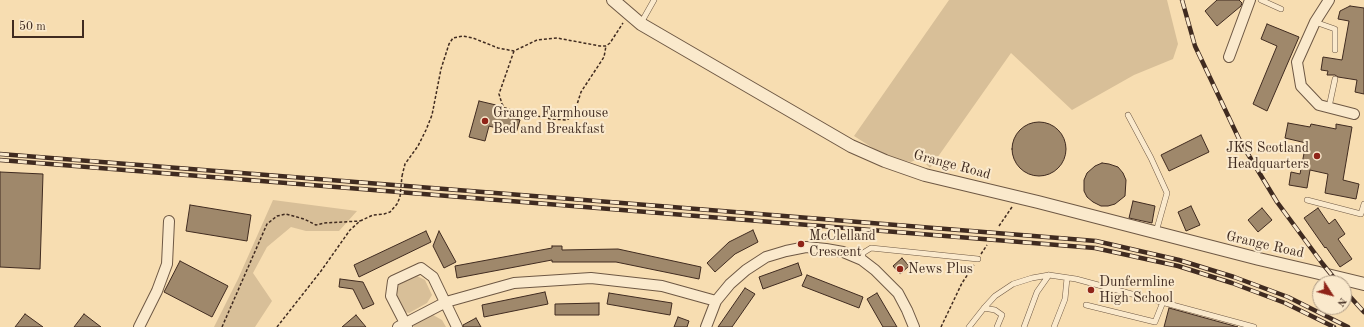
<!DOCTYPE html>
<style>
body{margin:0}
#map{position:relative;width:1364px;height:327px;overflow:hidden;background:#f7ddb1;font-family:"Old Standard TT",serif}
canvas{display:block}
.north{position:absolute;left:1312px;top:275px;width:40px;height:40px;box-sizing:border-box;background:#fae9cc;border:1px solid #b09d87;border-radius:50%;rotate:126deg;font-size:11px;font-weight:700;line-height:16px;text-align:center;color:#402b20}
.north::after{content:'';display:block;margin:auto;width:14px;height:18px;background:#8f2418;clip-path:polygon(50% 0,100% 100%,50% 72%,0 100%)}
.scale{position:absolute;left:12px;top:20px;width:72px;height:18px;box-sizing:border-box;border:2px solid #402b20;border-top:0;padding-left:5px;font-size:12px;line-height:14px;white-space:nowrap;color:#402b20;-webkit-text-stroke:3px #fae9cc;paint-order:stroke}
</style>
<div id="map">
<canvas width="1364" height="327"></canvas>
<div class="north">N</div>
<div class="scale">50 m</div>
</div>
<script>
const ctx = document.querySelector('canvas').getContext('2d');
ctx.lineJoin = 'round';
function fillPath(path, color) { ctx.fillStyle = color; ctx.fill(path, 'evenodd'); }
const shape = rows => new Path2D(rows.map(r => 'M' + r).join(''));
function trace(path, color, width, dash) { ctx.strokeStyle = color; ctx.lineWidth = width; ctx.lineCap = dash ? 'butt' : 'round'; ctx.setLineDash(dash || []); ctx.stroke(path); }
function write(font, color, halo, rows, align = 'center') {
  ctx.font = font + ' "Old Standard TT",serif'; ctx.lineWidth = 4; ctx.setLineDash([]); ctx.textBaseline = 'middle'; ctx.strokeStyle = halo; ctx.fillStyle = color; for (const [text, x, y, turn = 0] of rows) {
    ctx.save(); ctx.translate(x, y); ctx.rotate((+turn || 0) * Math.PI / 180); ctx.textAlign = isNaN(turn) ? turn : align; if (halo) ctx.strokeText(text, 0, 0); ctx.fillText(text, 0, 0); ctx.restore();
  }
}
fillPath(shape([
 [949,0,1167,0,1178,44,1173,59,1134,75,1072,110,1011,53,930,168,920,158,911,162,887,157,854,136],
 [273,200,357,211,339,231,306,231,291,227,267,247,253,273,272,301,255,327,214,327,238,279],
 [417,276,425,280,432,295,427,303,409,313,401,311,393,296,396,286],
 [433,315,442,320,446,327,413,327,415,323]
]), '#d8bf98');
const building = shape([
 [1217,0,1239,0,1242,3,1241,6,1217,26,1205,11,1217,0],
 [1350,6,1364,8,1364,94,1355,92,1357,80,1338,77,1335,75,1327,75,1328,71,1321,70,1323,57,1342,60,1349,21,1338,19,1340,11,1350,6],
 [1267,24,1299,37,1267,111,1253,104,1277,46,1261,39,1267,24],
 [479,101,496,105,494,113,520,120,516,133,489,126,485,141,469,137,479,101],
 '1012 149a27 27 0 1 1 54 0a27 27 0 1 1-54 0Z',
 [1288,123,1310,127,1311,124,1336,129,1336,124,1352,127,1343,180,1359,184,1356,199,1325,193,1328,174,1310,170,1307,188,1289,185,1291,172,1300,174,1306,143,1285,138,1288,123],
 [1201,135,1209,152,1169,171,1161,155,1201,135],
 [1102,163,1109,164,1118,167,1123,173,1126,180,1125,196,1115,204,1108,206,1101,206,1093,202,1087,197,1084,191,1084,180,1087,173,1095,166,1102,163],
 [0,172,43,174,40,269,0,267,0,172],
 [1133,201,1155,206,1152,223,1129,218,1133,201],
 [190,205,251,215,247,241,186,231,190,205],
 [1191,206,1200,225,1186,231,1178,212,1191,206],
 [1262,208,1272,220,1258,232,1248,220,1262,208],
 [1318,208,1329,224,1335,219,1345,234,1338,239,1352,259,1340,267,1326,247,1325,248,1304,218,1318,208],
 [753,230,758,242,735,254,715,272,707,263,729,242,753,230],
 [426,231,431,242,359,277,354,265,426,231],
 [439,231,456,262,444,268,433,246,439,231],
 [552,246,562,246,562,250,618,249,701,267,699,279,616,262,552,262,552,260,457,278,455,266,552,248,552,246],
 [902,258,909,266,900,274,893,266,902,258],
 [180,261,228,286,212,317,164,292,180,261],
 [798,263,802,275,763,289,759,277,798,263],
 [807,275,863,297,859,308,802,286,807,275],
 [340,279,363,282,374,304,363,309,353,289,339,287,340,279],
 [745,288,755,294,732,327,718,327,745,288],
 [545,292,548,304,484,317,482,305,545,292],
 [609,293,672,303,670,315,607,304,609,293],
 [877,293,897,327,883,327,867,299,877,293],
 [599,303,599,315,555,315,555,304,599,303],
 [1169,308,1238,327,1164,327,1169,308],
 [25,314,43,327,15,327,25,314],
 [84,314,101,327,74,327,84,314],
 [356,315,366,327,342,327,356,315],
 [678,317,689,321,687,327,674,327,678,317],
 [476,318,481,327,463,327,463,325,476,318]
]);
fillPath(building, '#9f886b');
trace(building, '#402b20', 1);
const service = shape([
 [1261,0,1281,9],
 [1315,22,1335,29,1335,50],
 [641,23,654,0],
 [1329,107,1335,79],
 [1128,115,1151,158,1167,193,1156,232],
 [1307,200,1361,214,1364,204],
 [862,260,863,253,871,248,978,259],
 [1086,305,1155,322,1163,302],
 [984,308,995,310,1002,315,997,327],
 [969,327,984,308,995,296,1013,284,1032,278,1049,275,1076,279,1254,327],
 [1024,327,1037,292,1049,275],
 [1054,327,1065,299,1067,278]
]);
const minor = shape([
 [1329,0,1315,22,1297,62,1301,86,1319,105,1354,114],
 [1229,57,1250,0],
 [139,327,157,291,167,264,169,221],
 [398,327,446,302,514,283,591,278,662,286,716,301],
 [407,327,391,296,393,281,421,268,433,277,457,327],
 [706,327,716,301,730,284,746,270,766,257,786,251,806,247,826,249,843,252,862,260,875,270,898,293,907,310,914,327]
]);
const tertiary = shape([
 [613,0,641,24,851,146,885,161,925,175,1038,202,1259,259,1319,273,1364,284]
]);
trace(service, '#6e5844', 6);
trace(minor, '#6e5844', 12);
trace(tertiary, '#6e5844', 14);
trace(shape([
 [514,51,499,94,502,104,505,108,515,111,551,119,567,120,574,114,581,92,604,57,606,46],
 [402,176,405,164,418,146,426,130,432,115,441,69,449,44,453,38,463,36,473,38,498,48,514,51,537,40,557,38,600,46,606,46,610,43,623,23],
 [999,226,1012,207],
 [981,254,987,245],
 [222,327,267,224,277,216,286,214,304,219,316,225,324,223,360,221],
 [277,327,321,271,350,230,360,221,373,215,384,214,390,212,397,204,400,197],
 [941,327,962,283,974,265]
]), '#402b20', 1.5, [3, 2]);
trace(service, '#fae9cc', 5);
trace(minor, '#fae9cc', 10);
trace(tertiary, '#fae9cc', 12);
const rail = shape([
 [1182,0,1195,46,1240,141,1277,202,1322,263,1338,283],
 [0,154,597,201,1096,241,1179,260,1234,277,1288,297,1348,327],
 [0,160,1095,248,1178,266,1232,283,1285,303,1334,327],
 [1344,290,1364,312]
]);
trace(rail, '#402b20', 4.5);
trace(rail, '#fae9cc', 3, [9]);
trace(shape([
 [400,197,402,176]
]), '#402b20', 1.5, [3, 2]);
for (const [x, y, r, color] of [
 [485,121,4,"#8f2418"],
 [1317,156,4,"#8f2418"],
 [801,244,4,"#8f2418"],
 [900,269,4,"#8f2418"],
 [1091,290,4,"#8f2418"]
]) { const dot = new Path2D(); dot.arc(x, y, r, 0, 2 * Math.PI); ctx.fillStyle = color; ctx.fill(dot); trace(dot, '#fae9cc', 1.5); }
write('14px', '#402b20', '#fae9cc', [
 ["Grange Farmhouse",493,113],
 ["Bed and Breakfast",493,129],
 ["JKS Scotland",1309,148,"right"],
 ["Headquarters",1309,164,"right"],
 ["McClelland",809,236],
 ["Crescent",809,252],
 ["News Plus",908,269],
 ["Dunfermline",1099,282],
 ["High School",1099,298]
], 'left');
write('14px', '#402b20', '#fae9cc', [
 ["Grange Road",952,165,15],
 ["Grange Road",1265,245,13]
]);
</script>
